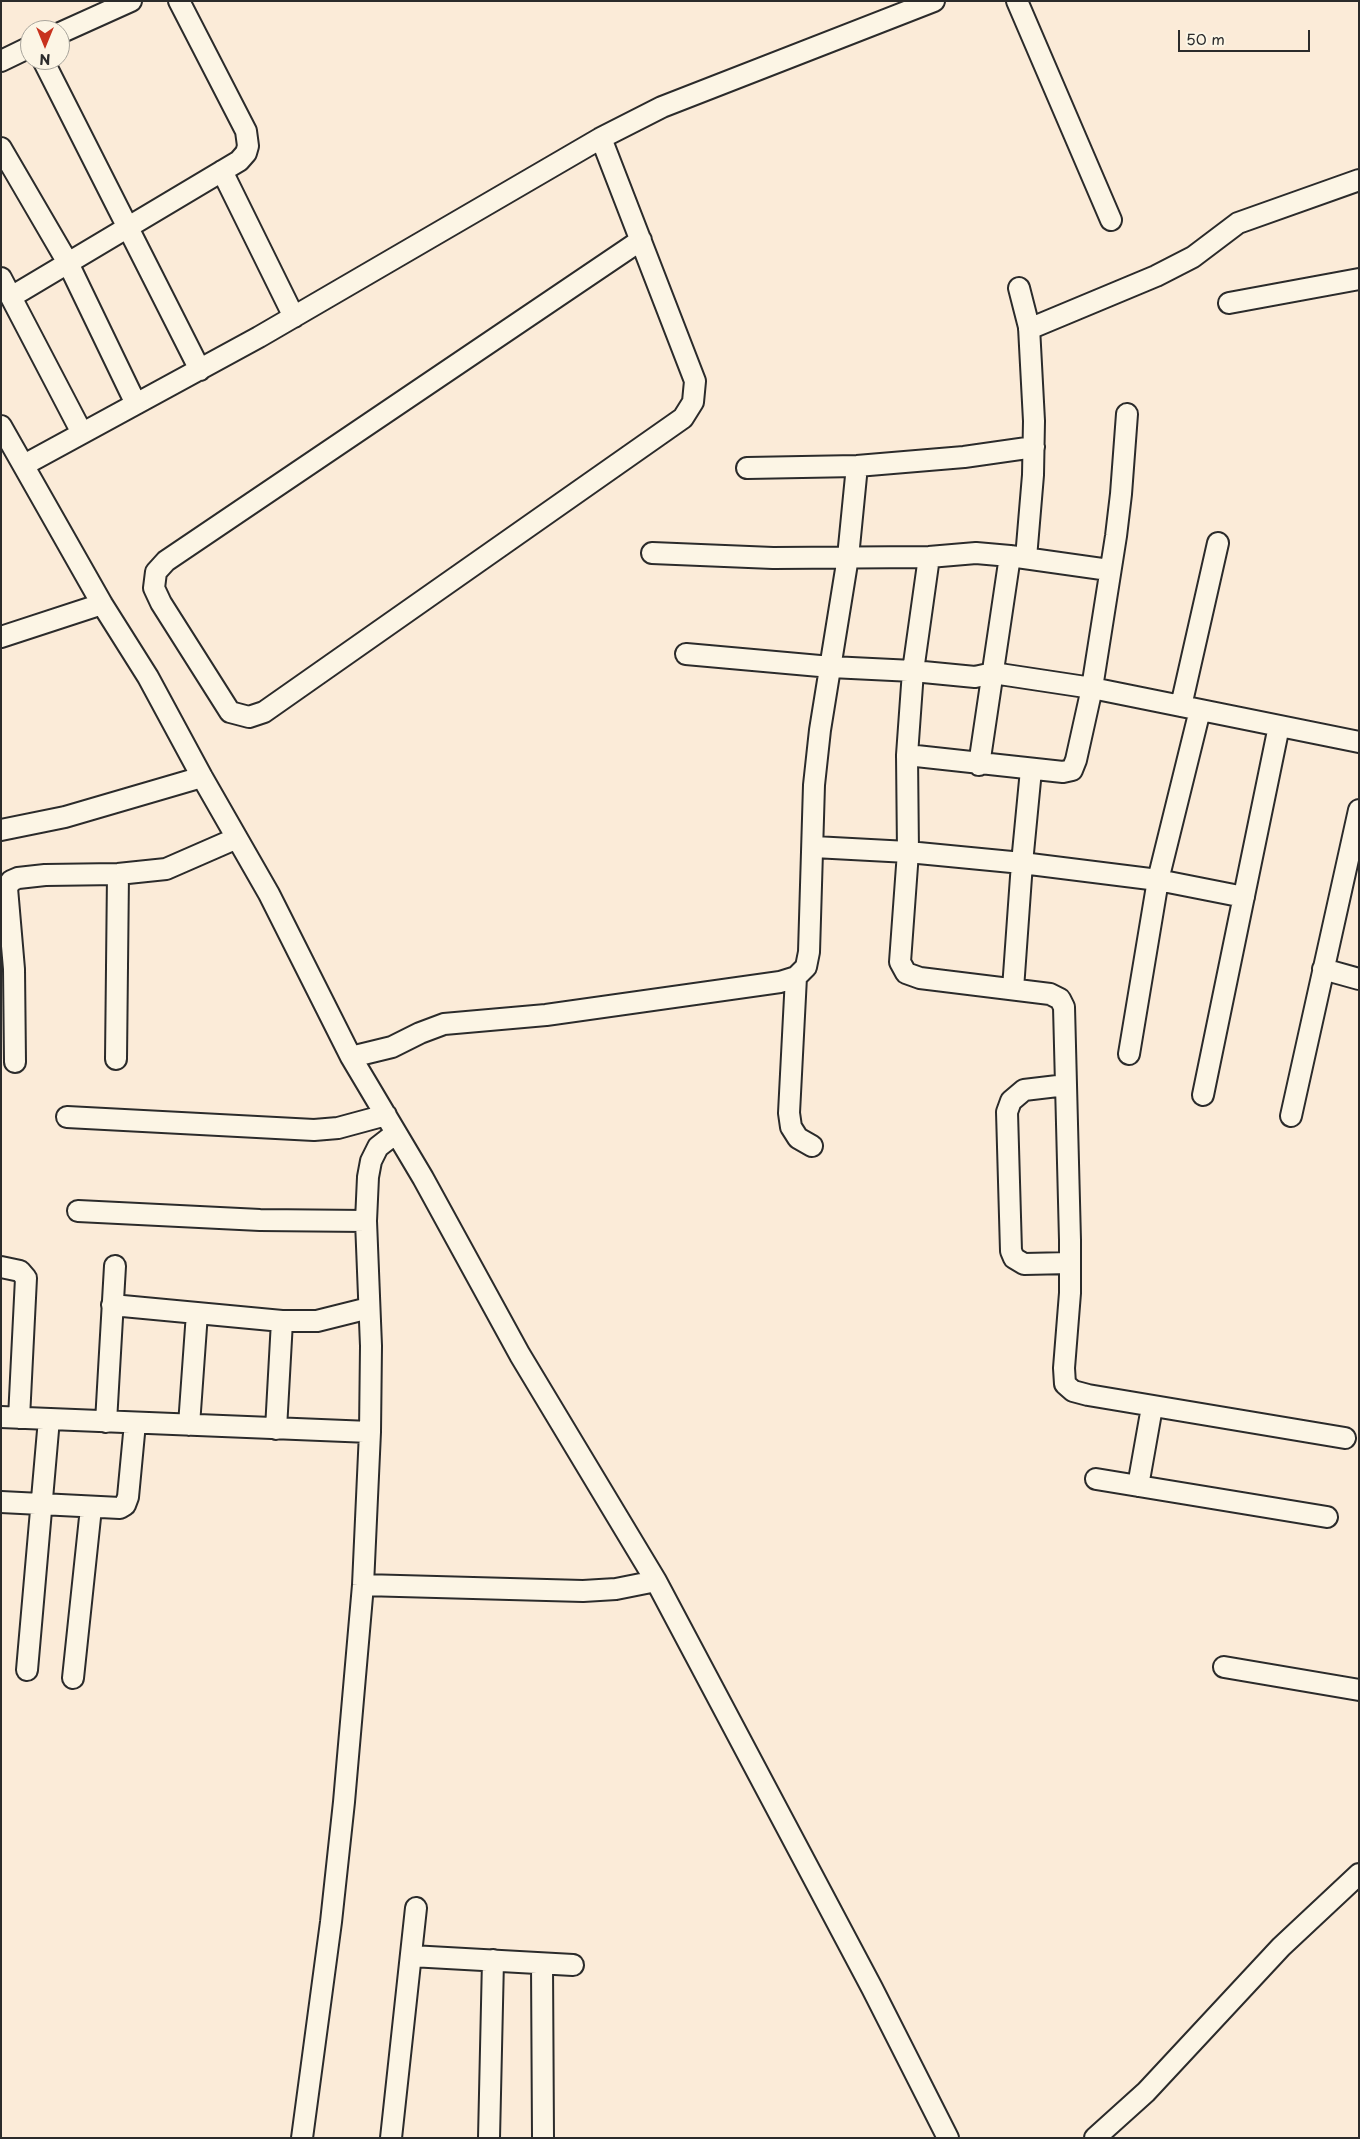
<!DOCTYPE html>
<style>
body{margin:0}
#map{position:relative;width:1360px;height:2139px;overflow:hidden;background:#fbebd8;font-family:"Playpen Sans",sans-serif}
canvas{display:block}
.frame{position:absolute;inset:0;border:2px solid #2b2b2b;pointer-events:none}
.north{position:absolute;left:20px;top:20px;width:50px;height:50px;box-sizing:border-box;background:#fcf5e5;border:1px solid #a8a49b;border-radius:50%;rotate:180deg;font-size:14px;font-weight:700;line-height:20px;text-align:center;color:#2b2b2b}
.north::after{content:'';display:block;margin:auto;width:18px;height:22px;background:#c8321e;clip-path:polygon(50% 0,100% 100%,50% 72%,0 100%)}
.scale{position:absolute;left:1178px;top:30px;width:132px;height:22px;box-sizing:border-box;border:2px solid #2b2b2b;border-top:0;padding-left:6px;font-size:15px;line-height:18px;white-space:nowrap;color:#2b2b2b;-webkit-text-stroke:4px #fcf5e5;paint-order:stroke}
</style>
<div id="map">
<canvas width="1360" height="2139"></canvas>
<div class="frame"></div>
<div class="north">N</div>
<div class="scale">50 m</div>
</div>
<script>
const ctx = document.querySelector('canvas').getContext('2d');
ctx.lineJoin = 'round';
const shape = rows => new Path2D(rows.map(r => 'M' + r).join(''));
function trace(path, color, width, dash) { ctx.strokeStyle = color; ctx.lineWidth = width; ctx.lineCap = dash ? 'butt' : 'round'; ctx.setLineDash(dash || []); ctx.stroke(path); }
const minor = shape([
 [1017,1,1111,220],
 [60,33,131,1],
 [43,60,200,370],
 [1,61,30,47],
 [601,138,695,381,693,402,683,418,264,712,249,717,230,712,161,603,154,588,156,572,166,561,641,240],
 [1,148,68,263,136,404],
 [222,171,294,317],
 [1,278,82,433],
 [1019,288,1029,327,1034,421,1033,475,1026,558],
 [11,297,239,161,246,153,248,146,246,131,179,1],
 [1229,303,1359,279],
 [1029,329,1156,276,1193,257,1238,223,1359,180],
 [1,426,102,604,148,677,202,777,269,894,351,1057,423,1178,520,1355,656,1581,872,1988,948,2138],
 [24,465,259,337,601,138,662,107,934,1],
 [747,468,857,466,964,457,1034,447],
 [652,553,773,558,929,557,976,553,1010,556,1109,570],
 [929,557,913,671,907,755,908,852,900,962,906,973,920,978,1050,994,1060,999,1064,1007,1070,1240,1070,1293,1064,1368,1065,1384,1073,1391,1088,1395,1345,1438],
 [1,637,102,604],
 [686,654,831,667,913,671,975,677,993,673,1092,688,1359,742],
 [1181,706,1218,543],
 [907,755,1063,772,1072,770,1076,760,1092,688,1116,536,1121,494,1127,414],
 [979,765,1010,556],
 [1,830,65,817,202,777],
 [814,847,908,852,1022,863,1158,880,1244,897],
 [1323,969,1359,979],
 [796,977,789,1113,791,1127,798,1138,812,1146],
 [1013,989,1022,863,1031,770],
 [1129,1054,1158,880,1200,710],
 [351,1057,392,1047,420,1033,444,1024,546,1015,780,982,796,977,806,967,809,952,814,785,820,730,848,557,857,466],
 [116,1059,118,874],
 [15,1062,14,969,7,888,11,881,18,878,45,875,118,874,166,869,237,838],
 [1066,1085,1024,1090,1011,1101,1007,1112,1011,1251,1014,1258,1024,1264,1070,1263],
 [1203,1095,1279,726],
 [1291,1116,1359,810],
 [67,1117,314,1130,338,1128,386,1115],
 [78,1211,260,1220,366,1221],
 [1,1267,20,1271,26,1278,19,1418],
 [112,1305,282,1321,317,1321,369,1308],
 [1,1417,370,1432],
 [106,1422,115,1266],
 [189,1425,197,1313],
 [276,1429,282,1321],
 [1096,1479,1327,1517],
 [1138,1486,1152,1407],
 [1,1502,120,1508,125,1505,128,1497,135,1423],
 [363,1585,583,1591,616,1589,656,1581],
 [1224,1667,1359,1690],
 [27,1670,49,1419],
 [73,1678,91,1508],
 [411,1956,573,1965],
 [542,1964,543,2138],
 [302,2138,331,1922,344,1802,363,1585,370,1432,371,1346,366,1221,368,1177,371,1161,378,1147,396,1133],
 [391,2138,416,1908],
 [489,2138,493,1960],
 [1095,2138,1146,2092,1281,1947,1359,1874]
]);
trace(minor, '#2b2b2b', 24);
trace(minor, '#fcf5e5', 20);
</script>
